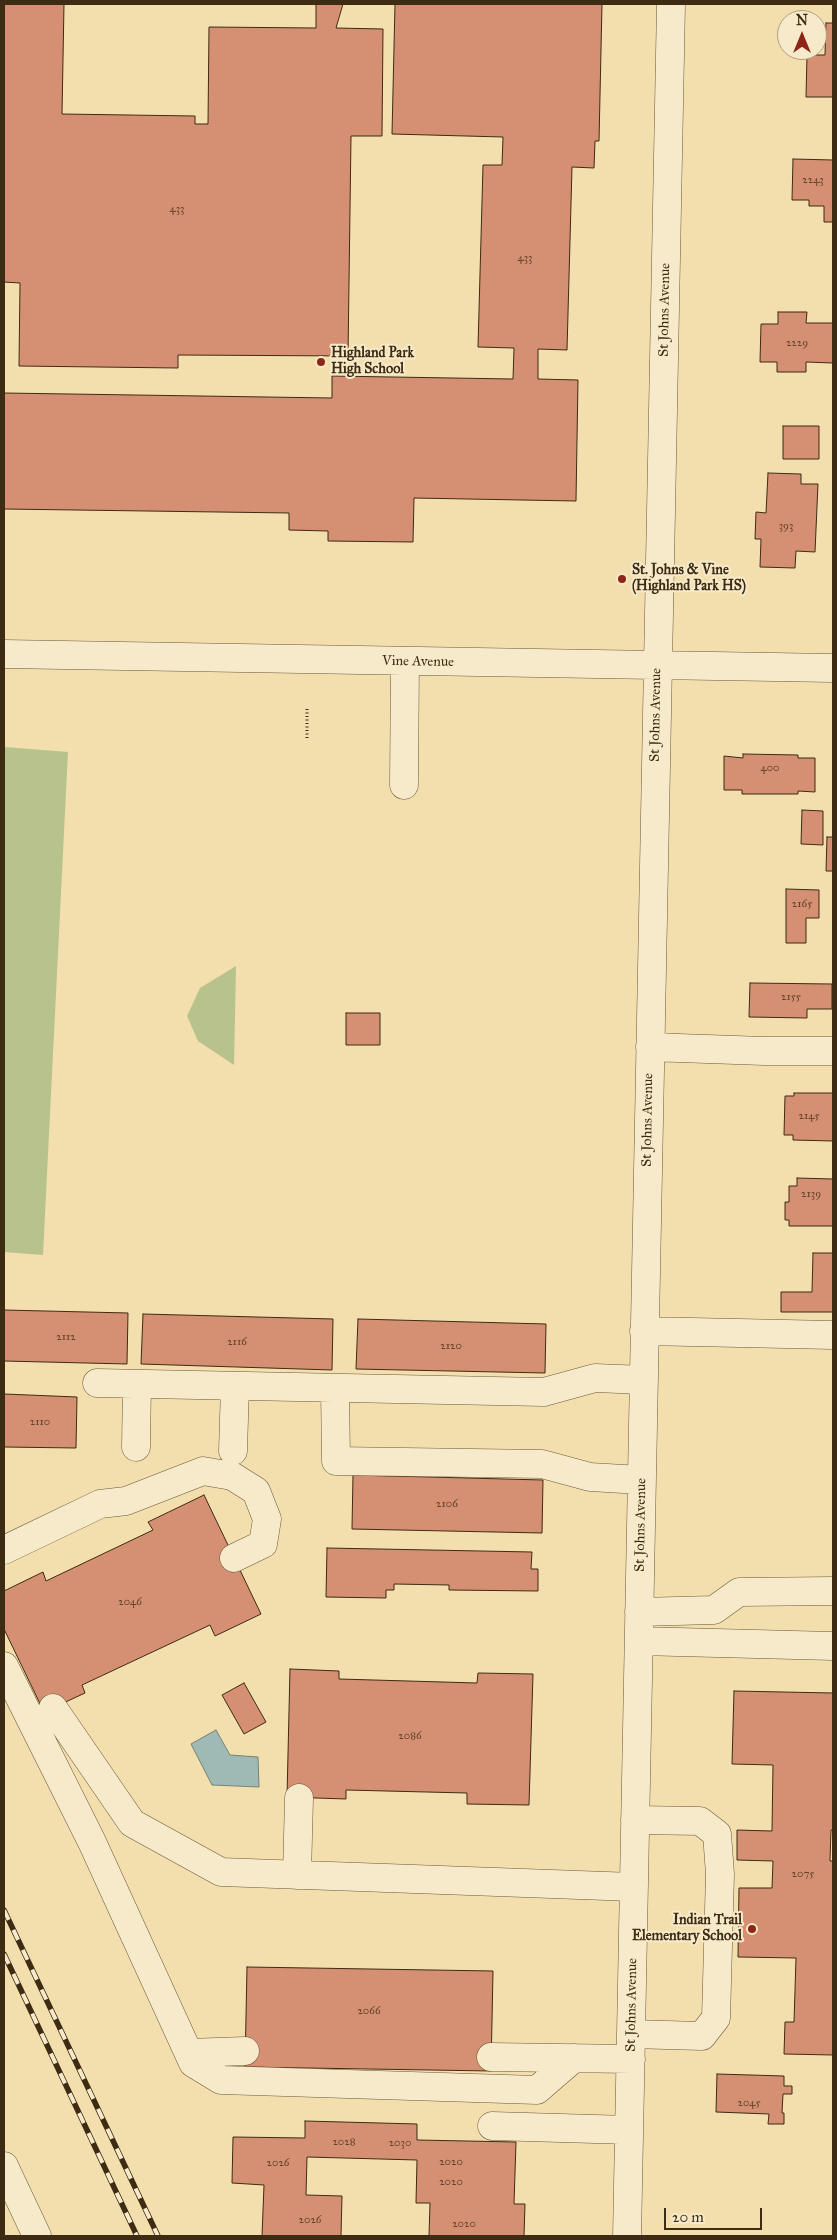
<!DOCTYPE html>
<style>
body{margin:0}
#map{position:relative;width:837px;height:2240px;overflow:hidden;background:#f3dfad;font-family:"IM FELL Great Primer",serif}
canvas{display:block}
.frame{position:absolute;inset:0;border:5px solid #3d2b13;pointer-events:none}
.north{position:absolute;left:777px;top:10px;width:50px;height:50px;box-sizing:border-box;background:#f7eaca;border:1px solid #ad9e81;border-radius:50%;rotate:0deg;font-size:14px;font-weight:700;line-height:20px;text-align:center;color:#3d2b13}
.north::after{content:'';display:block;margin:auto;width:18px;height:22px;background:#8f2418;clip-path:polygon(50% 0,100% 100%,50% 72%,0 100%)}
.scale{position:absolute;left:664px;top:2208px;width:98px;height:22px;box-sizing:border-box;border:2px solid #3d2b13;border-top:0;padding-left:6px;font-size:15px;line-height:18px;white-space:nowrap;color:#3d2b13;-webkit-text-stroke:4px #f7eaca;paint-order:stroke}
</style>
<div id="map">
<canvas width="837" height="2240"></canvas>
<div class="frame"></div>
<div class="north">N</div>
<div class="scale">20 m</div>
</div>
<script>
const ctx = document.querySelector('canvas').getContext('2d');
ctx.lineJoin = 'round';
function fillPath(path, color) { ctx.fillStyle = color; ctx.fill(path, 'evenodd'); }
const shape = rows => new Path2D(rows.map(r => 'M' + r).join(''));
function trace(path, color, width, dash) { ctx.strokeStyle = color; ctx.lineWidth = width; ctx.lineCap = dash ? 'butt' : 'round'; ctx.setLineDash(dash || []); ctx.stroke(path); }
function write(font, color, halo, rows, align = 'center') {
  ctx.font = font + ' "IM FELL Great Primer",serif'; ctx.lineWidth = 4; ctx.setLineDash([]); ctx.textBaseline = 'middle'; ctx.strokeStyle = halo; ctx.fillStyle = color; for (const [text, x, y, turn = 0] of rows) {
    ctx.save(); ctx.translate(x, y); ctx.rotate((+turn || 0) * Math.PI / 180); ctx.textAlign = isNaN(turn) ? turn : align; if (halo) ctx.strokeText(text, 0, 0); ctx.fillText(text, 0, 0); ctx.restore();
  }
}
fillPath(shape([
 [4,747,68,752,43,1255,4,1252],
 [236,966,234,1065,198,1041,187,1016,200,988]
]), '#b8c28c');
const water = shape([
 [216,1730,230,1755,258,1757,259,1787,212,1785,191,1744,216,1730]
]);
fillPath(water, '#9fbab4');
trace(water, '#788174', 1);
const building = shape([
 [4,4,64,4,62,114,195,116,195,124,208,124,209,27,316,28,316,4,343,4,336,28,383,29,382,136,351,136,348,356,178,355,178,368,19,366,20,283,4,282,4,4],
 [395,4,602,4,599,141,595,141,594,168,572,167,567,350,538,349,538,379,578,380,576,501,414,498,413,542,328,541,328,531,289,530,289,513,4,509,4,393,332,398,332,376,513,379,514,348,478,347,483,165,502,165,503,137,392,134,395,4],
 [826,23,833,23,833,97,806,97,807,55,825,55,826,23],
 [793,159,833,160,833,222,824,222,824,206,809,206,809,200,792,200,793,159],
 [778,312,807,312,806,323,833,323,833,363,806,362,806,372,777,372,777,362,760,362,761,324,778,324,778,312],
 [783,426,819,426,819,459,783,459,783,426],
 [768,473,801,474,801,484,818,484,815,552,796,551,795,568,760,567,761,539,755,539,756,512,766,513,768,473],
 [743,754,798,755,798,758,815,758,815,792,798,791,798,794,742,794,742,790,724,790,724,756,743,758,743,754],
 [802,810,823,811,823,845,801,844,802,810],
 [827,837,833,837,833,871,826,871,827,837],
 [786,889,819,890,819,918,806,918,806,943,786,943,786,889],
 [750,983,832,984,832,1009,807,1009,807,1018,749,1017,750,983],
 [346,1013,380,1013,380,1045,346,1045,346,1013],
 [794,1093,833,1093,833,1141,793,1140,793,1135,784,1135,785,1096,794,1096,794,1093],
 [797,1178,833,1179,833,1226,789,1226,789,1220,785,1220,785,1202,789,1202,789,1186,797,1186,797,1178],
 [813,1253,833,1253,833,1312,781,1312,781,1292,812,1292,813,1253],
 [4,1310,128,1313,127,1364,4,1361,4,1310],
 [143,1314,333,1319,332,1370,141,1364,143,1314],
 [358,1319,546,1324,545,1373,356,1369,358,1319],
 [4,1394,77,1397,76,1448,4,1447,4,1394],
 [353,1475,543,1480,542,1533,352,1529,353,1475],
 [204,1495,261,1614,215,1636,210,1625,82,1685,85,1693,44,1712,4,1629,4,1591,43,1572,46,1581,153,1530,148,1522,204,1495],
 [327,1548,532,1552,531,1569,538,1569,538,1591,449,1590,449,1585,394,1584,394,1590,386,1590,386,1598,326,1597,327,1548],
 [290,1669,339,1671,339,1679,477,1683,478,1673,533,1674,529,1805,467,1804,467,1793,346,1790,346,1799,287,1797,290,1669],
 [244,1683,266,1722,244,1734,222,1695,244,1683],
 [734,1691,833,1693,833,1830,831,1830,830,1861,833,1861,833,2055,784,2054,785,2022,794,2022,796,1958,738,1957,739,1888,772,1888,773,1861,737,1860,737,1830,772,1831,773,1765,732,1764,734,1691],
 [247,1967,493,1971,491,2071,245,2067,247,1967],
 [717,2074,784,2076,784,2086,792,2086,792,2094,783,2094,782,2113,784,2113,784,2124,768,2124,769,2114,716,2112,717,2074],
 [305,2121,417,2124,417,2140,516,2142,514,2204,525,2204,524,2236,429,2236,430,2203,416,2203,417,2160,307,2157,306,2195,342,2196,341,2236,262,2236,264,2185,232,2183,233,2137,305,2138,305,2121]
]);
fillPath(building, '#d58f72');
trace(building, '#3d2b13', 1);
const minor = shape([
 [4,654,833,668],
 [404,785,405,661],
 [650,1047,764,1051,833,1051],
 [644,1331,833,1335],
 [97,1383,544,1392,595,1378,644,1380],
 [335,1388,336,1461,542,1464,590,1477,641,1480],
 [136,1447,137,1384],
 [233,1451,235,1386],
 [4,1550,100,1504,126,1501,203,1471,232,1476,256,1491,267,1519,263,1544,234,1558],
 [639,1612,714,1610,739,1592,833,1591],
 [639,1641,833,1646],
 [4,1666,92,1842,193,2063,221,2080,537,2090,574,2058],
 [53,1708,132,1823,221,1872,634,1887],
 [297,1875,299,1798],
 [631,2034,702,2036,716,2018,720,1874,717,1834,700,1821,635,1820],
 [189,2053,245,2051],
 [491,2057,631,2059],
 [492,2126,629,2130],
 [4,2166,37,2236],
 [627,2236,671,4]
]);
trace(minor, '#6a583a', 29);
trace(shape([
 [307,738,307,707]
]), '#3d2b13', 3, [1, 2.5]);
trace(minor, '#f7eaca', 28);
const rail = shape([
 [4,1910,158,2236],
 [4,1954,137,2236]
]);
trace(rail, '#3d2b13', 5.5);
trace(rail, '#f7eaca', 4, [11]);
for (const [x, y, r, color] of [
 [321,362,5,"#8f2418"],
 [622,579,5,"#8f2418"],
 [752,1929,5,"#8f2418"]
]) { const dot = new Path2D(); dot.arc(x, y, r, 0, 2 * Math.PI); ctx.fillStyle = color; ctx.fill(dot); trace(dot, '#f7eaca', 2); }
write('11px', '#63442b', null, [
 ["2243",813,180],
 ["433",177,209],
 ["433",525,258],
 ["2229",797,343],
 ["393",786,526],
 ["400",770,768],
 ["2165",802,904],
 ["2155",791,997],
 ["2145",809,1116],
 ["2139",811,1194],
 ["2112",66,1337],
 ["2116",237,1342],
 ["2120",451,1346],
 ["2110",40,1422],
 ["2106",447,1504],
 ["2046",130,1602],
 ["2086",410,1736],
 ["2075",803,1874],
 ["2066",369,2011],
 ["2045",749,2103],
 ["2028",344,2142],
 ["2030",400,2143],
 ["2020",451,2162],
 ["2026",278,2163],
 ["2020",451,2182],
 ["2026",310,2220],
 ["2020",464,2224]
]);
write('14px', '#3d2b13', '#f7eaca', [
 ["St Johns Avenue",665,310,-89],
 ["Vine Avenue",418,662,1],
 ["St Johns Avenue",656,715,-89],
 ["St Johns Avenue",648,1120,-89],
 ["St Johns Avenue",641,1525,-89],
 ["St Johns Avenue",632,2005,-89]
]);
write('bold 14px', '#3d2b13', '#f7eaca', [
 ["Highland Park",331,354],
 ["High School",331,370],
 ["St. Johns & Vine",632,571],
 ["(Highland Park HS)",632,587],
 ["Indian Trail",742,1921,"right"],
 ["Elementary School",742,1937,"right"]
], 'left');
</script>
